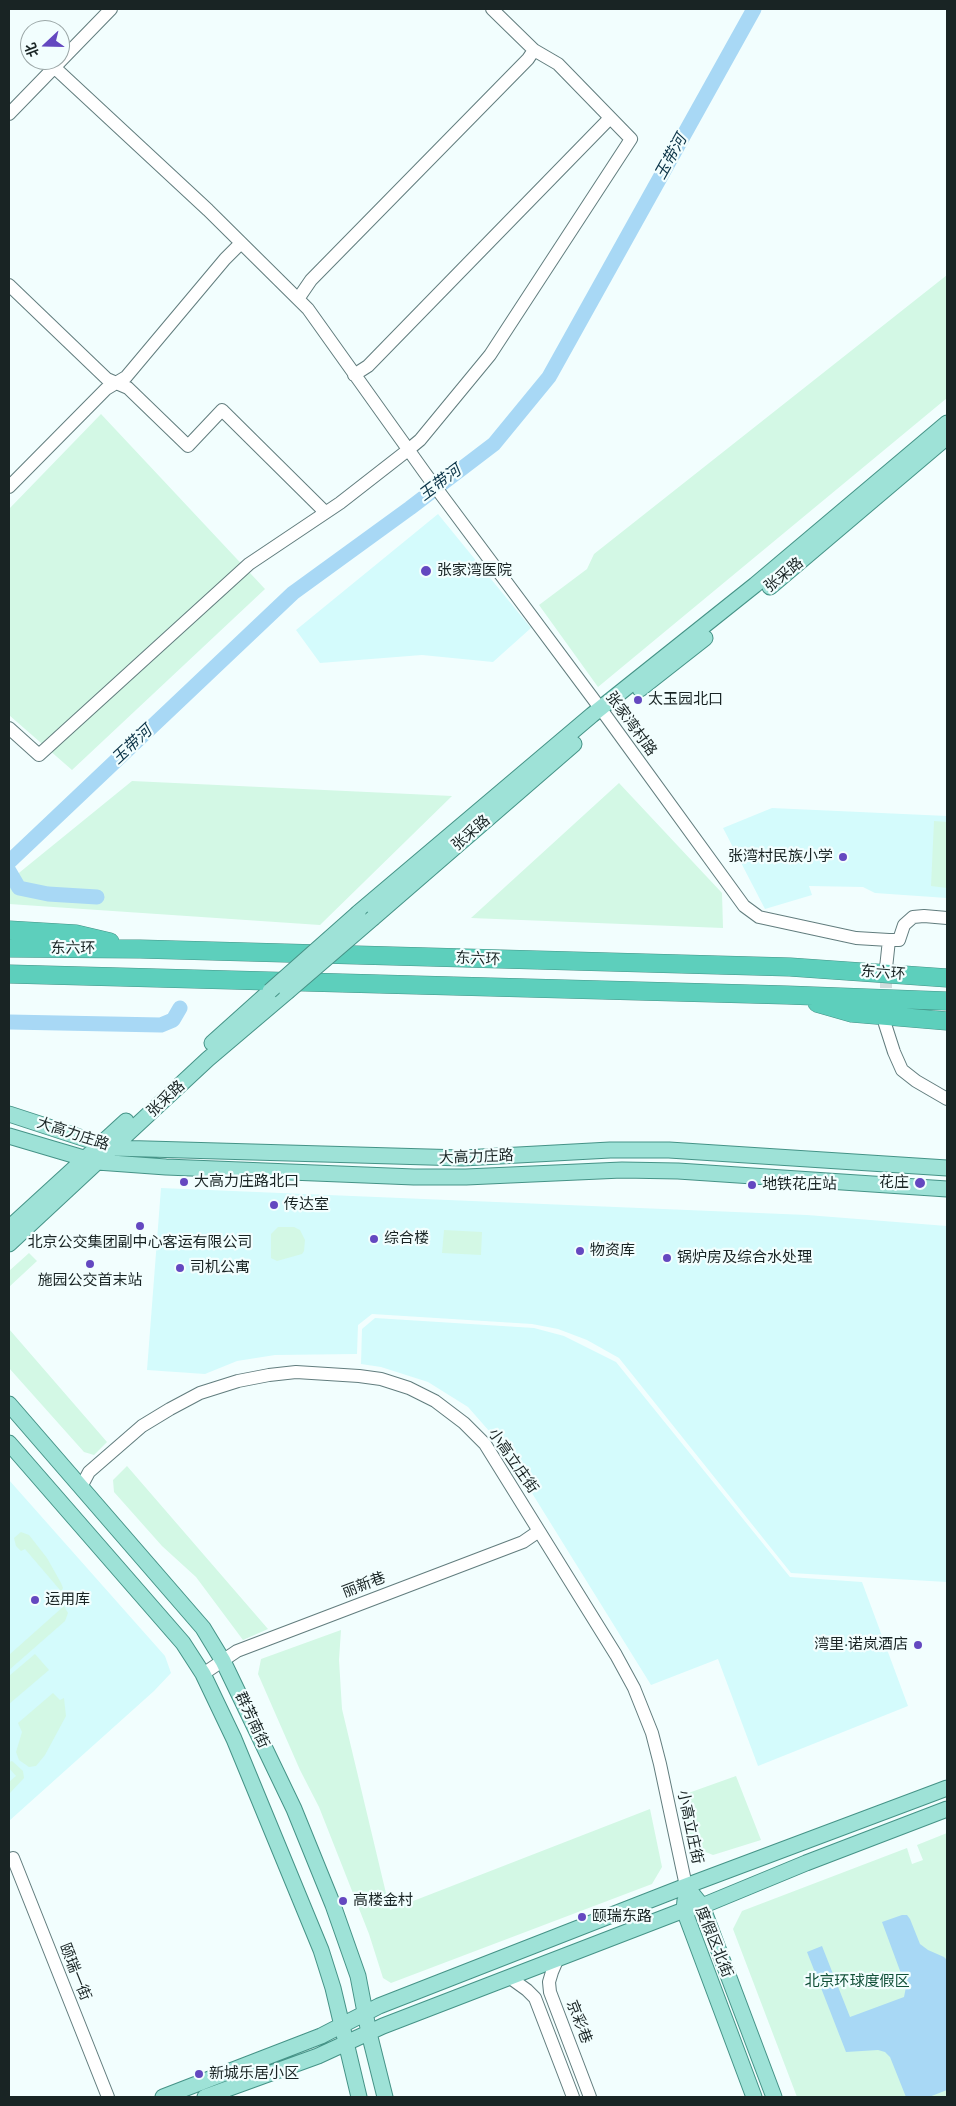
<!DOCTYPE html>
<meta charset="utf-8">
<style>
body{margin:0}
#map{position:relative;width:956px;height:2106px;overflow:hidden;background:#f2fefe;font-family:Montserrat,"Noto Sans SC",sans-serif}
canvas{display:block}
.frame{position:absolute;inset:0;border:10px solid #192424;pointer-events:none}
.north{position:absolute;left:20px;top:20px;width:50px;height:50px;box-sizing:border-box;background:#f2fefe;border:1px solid #9ba7a7;border-radius:50%;rotate:249deg;font-size:14px;font-weight:700;line-height:20px;text-align:center;color:#192424}
.north::after{content:'';display:block;margin:auto;width:18px;height:22px;background:#6448c0;clip-path:polygon(50% 0,100% 100%,50% 72%,0 100%)}
</style>
<div id="map">
<canvas width="956" height="2106"></canvas>
<div class="frame"></div>
<div class="north">北</div>
</div>
<script>
const ctx = document.querySelector('canvas').getContext('2d');
ctx.lineJoin = 'round';
function fillPath(path, color) { ctx.fillStyle = color; ctx.fill(path, 'evenodd'); }
const shape = rows => new Path2D(rows.map(r => 'M' + r).join(''));
function trace(path, color, width, dash) { ctx.strokeStyle = color; ctx.lineWidth = width; ctx.lineCap = dash ? 'butt' : 'round'; ctx.setLineDash(dash || []); ctx.stroke(path); }
function write(font, color, halo, rows, align = 'center') {
  ctx.font = font + ' Montserrat,"Noto Sans SC",sans-serif'; ctx.lineWidth = 4.5; ctx.setLineDash([]); ctx.textBaseline = 'middle'; ctx.strokeStyle = halo; ctx.fillStyle = color; for (const [text, x, y, turn = 0] of rows) {
    ctx.save(); ctx.translate(x, y); ctx.rotate((+turn || 0) * Math.PI / 180); ctx.textAlign = isNaN(turn) ? turn : align; if (halo) ctx.strokeText(text, 0, 0); ctx.fillText(text, 0, 0); ctx.restore();
  }
}
fillPath(shape([
 [438,514,531,628,493,662,422,655,320,663,296,630],
 [772,808,947,816,947,898,875,893,863,887,809,886,812,895,765,909,723,828],
 [161,1188,807,1215,947,1226,947,1582,791,1573,619,1358,587,1340,558,1329,532,1324,372,1314,358,1325,357,1354,275,1355,237,1361,205,1374,147,1370],
 [375,1318,534,1328,564,1336,616,1362,790,1577,862,1582,908,1706,758,1766,718,1659,651,1685,504,1448,468,1407,428,1382,381,1367,361,1364,362,1329],
 [9,1480,165,1656,171,1673,154,1691,9,1821]
]), '#d4fbfc');
fillPath(shape([
 [947,275,947,398,598,687,539,605,587,569,594,554],
 [101,414,265,589,72,770,9,715,9,509],
 [132,781,410,794,452,796,320,925,9,904,9,881],
 [619,783,722,893,723,928,471,918],
 [934,821,947,822,947,888,931,886],
 [278,1227,294,1227,300,1230,305,1240,304,1251,302,1254,277,1261,271,1258,271,1234],
 [444,1230,482,1232,481,1255,442,1253],
 [29,1253,37,1261,9,1287,9,1271],
 [9,1329,107,1442,94,1455,84,1452,9,1368],
 [127,1466,268,1629,243,1640,196,1577,162,1546,114,1492,113,1480],
 [21,1532,29,1535,47,1558,61,1583,63,1588,61,1592,58,1592,60,1590,25,1549,21,1551,16,1546,14,1538],
 [64,1606,68,1613,65,1621,9,1670,9,1655],
 [341,1630,339,1660,342,1709,390,1910,650,1809,662,1867,652,1884,391,1983,383,1978,369,1934,319,1807,300,1770,258,1674,261,1659],
 [35,1654,49,1670,9,1704,9,1676],
 [53,1693,60,1700,64,1698,66,1716,45,1755,36,1766,29,1767,19,1760,16,1752,22,1732,18,1723],
 [12,1761,23,1771,24,1778,9,1794,9,1782,16,1776,9,1768,9,1762],
 [736,1776,761,1840,713,1855,691,1846,680,1796],
 [947,1833,947,2097,797,2097,733,1929,742,1911,907,1848,912,1864,923,1860,917,1845]
]), '#d3f8e5');
fillPath(shape([
 [902,1915,907,1915,910,1919,920,1944,928,1950,944,1957,947,1960,947,2090,929,2097,906,2097,890,2057,885,2052,878,2050,846,2052,807,1952,822,1946,850,2017,904,1997,906,1987,882,1922]
]), '#a8d8f5');
trace(shape([
 [9,862,293,593,410,508,494,444,549,377,754,9],
 [9,871,19,888,48,894,97,897],
 [9,1022,161,1025,173,1020,180,1008]
]), '#a8d8f5', 15);
trace(shape([
 [886,1006,886,968]
]), '#d1dddd', 12, [12, 6]);
const minor = shape([
 [54,67,208,210,308,309,425,473,606,716,744,906,759,917,856,938,889,940,886,968],
 [9,114,111,9],
 [9,285,107,379,128,388,188,446,222,410,325,512],
 [298,299,311,280,528,59,534,50],
 [354,375,368,366,610,118],
 [9,487,106,389,126,377,225,259,241,243],
 [9,728,39,755,249,564,340,503,408,450,420,440,490,355,631,139,558,64,534,50,492,9],
 [889,940,899,940,904,925,913,917,924,916,947,918],
 [885,1024,894,1052,902,1070,916,1081,947,1099],
 [81,1487,89,1472,142,1426,170,1409,200,1393,238,1381,269,1375,296,1372,359,1376,381,1379,409,1388,435,1401,464,1423,485,1444,616,1655,634,1688,652,1733,660,1764,686,1886],
 [203,1674,237,1651,523,1542,539,1531],
 [13,1858,108,2097],
 [558,1958,552,1972,549,1982,550,1992,590,2097],
 [509,1977,527,1990,535,1998,573,2097]
]);
const major = shape([
 [770,587,947,437],
 [640,689,705,638],
 [358,913,592,715,755,585,947,423],
 [373,918,574,744],
 [212,1043,270,991],
 [9,1114,113,1148,463,1158,610,1150,669,1150,947,1168],
 [9,1136,97,1162,166,1167,414,1177,466,1177,622,1170,678,1171,947,1189],
 [9,1228,126,1121],
 [9,1244,208,1059,287,992],
 [9,1404,203,1628,223,1661,294,1809,333,1905,358,1976,369,2033,385,2097],
 [9,1443,183,1643,203,1674,234,1739,321,1950,333,1988,359,2097],
 [686,1886,702,1906,774,2097],
 [685,1900,684,1910,754,2097],
 [163,2097,321,2036,379,2006,686,1886,947,1788],
 [205,2097,318,2056,383,2026,684,1910,702,1906,806,1863,947,1809]
]);
const highway = shape([
 [9,930,76,934,110,942],
 [9,948,140,949,790,967,947,978],
 [9,974,787,995,947,1001],
 [817,1003,852,1013,947,1021]
]);
trace(minor, '#627d7e', 14);
trace(major, '#459387', 17);
trace(highway, '#459387', 19);
trace(minor, '#fff', 12);
trace(major, '#9ee2d7', 15);
trace(highway, '#5dcfbc', 18);
const majorBridge = shape([
 [270,991,358,913],
 [287,992,373,918]
]);
trace(majorBridge, '#459387', 17, []);
trace(majorBridge, '#9ee2d7', 15);
for (const [x, y, r, color] of [
 [426,571,6,"#6448c0"],
 [638,700,5,"#6448c0"],
 [843,857,5,"#6448c0"],
 [184,1182,5,"#6448c0"],
 [920,1183,6,"#6448c0"],
 [752,1185,5,"#6448c0"],
 [274,1205,5,"#6448c0"],
 [140,1226,5,"#6448c0"],
 [374,1239,5,"#6448c0"],
 [580,1251,5,"#6448c0"],
 [667,1258,5,"#6448c0"],
 [90,1264,5,"#6448c0"],
 [180,1268,5,"#6448c0"],
 [35,1600,5,"#6448c0"],
 [918,1645,5,"#6448c0"],
 [343,1901,5,"#6448c0"],
 [582,1917,5,"#6448c0"],
 [199,2074,5,"#6448c0"]
]) { const dot = new Path2D(); dot.arc(x, y, r, 0, 2 * Math.PI); ctx.fillStyle = color; ctx.fill(dot); trace(dot, '#f2fefe', 2); }
write('15px', '#192424', '#f2fefe', [
 ["张家湾医院",437,571],
 ["太玉园北口",648,700],
 ["张湾村民族小学",833,857,"right"],
 ["大高力庄路北口",194,1182],
 ["花庄",909,1183,"right"],
 ["地铁花庄站",762,1185],
 ["传达室",284,1205],
 ["综合楼",384,1239],
 ["北京公交集团副中心客运有限公司",140,1243,"center"],
 ["物资库",590,1251],
 ["锅炉房及综合水处理",677,1258],
 ["司机公寓",190,1268],
 ["施园公交首末站",90,1281,"center"],
 ["运用库",45,1600],
 ["湾里·诺岚酒店",908,1645,"right"],
 ["高楼金村",353,1901],
 ["颐瑞东路",592,1917],
 ["新城乐居小区",209,2074]
], 'left');
write('15px', '#192424', '#f2fefe', [
 ["张采路",784,575,-39],
 ["张家湾村路",631,724,54],
 ["张采路",471,833,-41],
 ["东六环",73,949],
 ["东六环",478,959,2],
 ["东六环",883,973,4],
 ["张采路",166,1099,-43],
 ["大高力庄路",73,1134,18],
 ["大高力庄路",476,1157,-2],
 ["小高立庄街",513,1461,55],
 ["丽新巷",364,1585,-21],
 ["群芳南街",252,1720,65],
 ["小高立庄街",690,1827,78],
 ["度假区北街",714,1942,68],
 ["颐瑞一街",75,1972,68],
 ["京彩巷",579,2022,69]
]);
write('15px', '#115038', '#f2fefe', [
 ["北京环球度假区",857,1982]
]);
write('italic 16px', '#0a3347', '#f2fefe', [
 ["玉带河",671,157,-61],
 ["玉带河",440,483,-37],
 ["玉带河",132,745,-43]
]);
</script>
